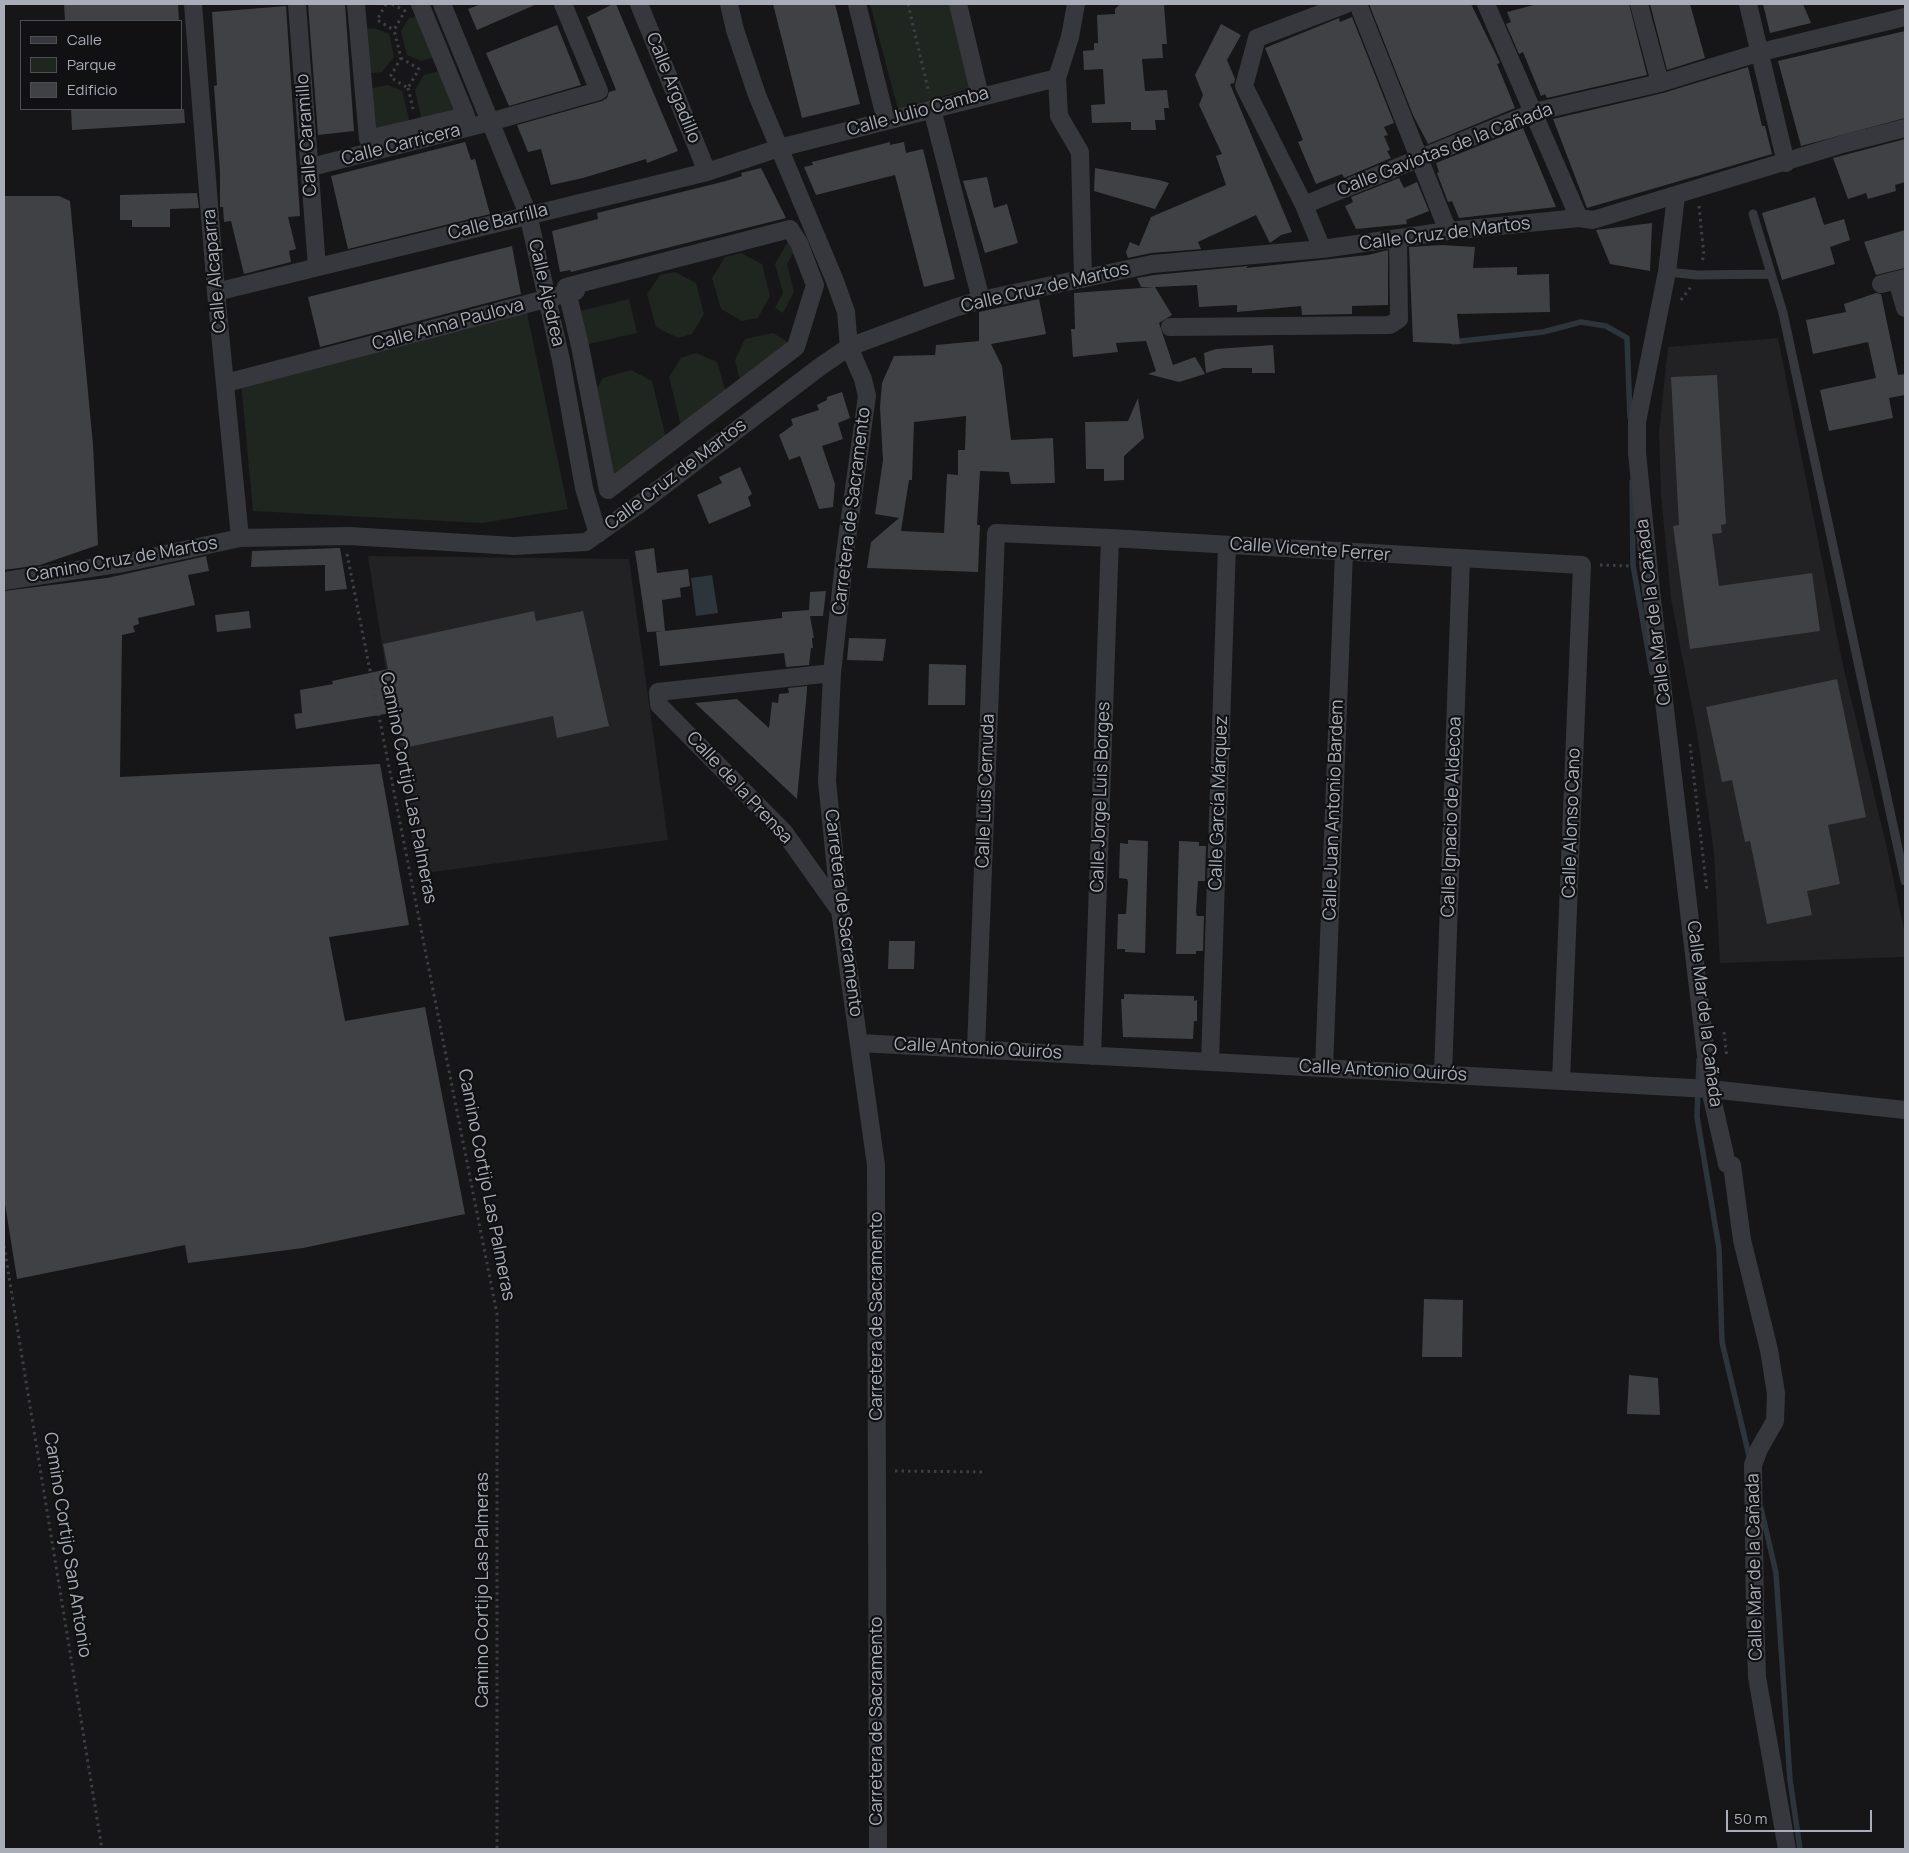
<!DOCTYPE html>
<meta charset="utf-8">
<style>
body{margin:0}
#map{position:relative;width:1909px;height:1853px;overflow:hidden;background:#161618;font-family:Manrope,sans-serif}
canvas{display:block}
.frame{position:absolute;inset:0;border:5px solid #a8adb8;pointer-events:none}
.legend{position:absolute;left:20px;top:20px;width:162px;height:90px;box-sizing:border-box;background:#111113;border:1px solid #4d4f55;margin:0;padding:6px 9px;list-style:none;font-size:15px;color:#a8adb8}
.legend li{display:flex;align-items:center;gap:10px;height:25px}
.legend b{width:25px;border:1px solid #4d4f55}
.scale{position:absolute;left:1726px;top:1810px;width:146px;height:22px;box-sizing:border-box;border:2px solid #a8adb8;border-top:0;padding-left:6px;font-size:15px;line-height:18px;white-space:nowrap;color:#a8adb8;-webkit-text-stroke:4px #111113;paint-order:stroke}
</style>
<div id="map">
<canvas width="1909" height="1853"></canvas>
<div class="frame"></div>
<ul class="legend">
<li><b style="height:6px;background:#37383d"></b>Calle</li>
<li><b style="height:14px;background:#1e261f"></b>Parque</li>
<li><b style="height:14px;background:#404145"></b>Edificio</li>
</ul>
<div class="scale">50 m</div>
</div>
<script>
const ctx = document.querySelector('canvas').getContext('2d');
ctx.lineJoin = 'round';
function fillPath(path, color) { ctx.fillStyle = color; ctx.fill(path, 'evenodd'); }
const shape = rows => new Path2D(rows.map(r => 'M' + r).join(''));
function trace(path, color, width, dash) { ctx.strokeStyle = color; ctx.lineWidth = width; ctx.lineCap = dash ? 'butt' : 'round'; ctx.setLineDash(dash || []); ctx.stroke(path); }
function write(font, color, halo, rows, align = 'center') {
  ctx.font = font + ' Manrope,sans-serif'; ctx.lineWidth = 4.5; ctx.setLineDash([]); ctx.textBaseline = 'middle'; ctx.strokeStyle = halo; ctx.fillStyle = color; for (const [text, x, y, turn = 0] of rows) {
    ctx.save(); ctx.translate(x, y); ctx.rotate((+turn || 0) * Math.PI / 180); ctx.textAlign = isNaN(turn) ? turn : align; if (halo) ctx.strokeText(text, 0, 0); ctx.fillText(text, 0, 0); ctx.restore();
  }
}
fillPath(shape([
 [1778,338,1842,661,1887,848,1905,935,1905,957,1720,963,1714,853,1706,795,1697,733,1671,599,1661,495,1659,433,1668,347],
 [368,556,629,559,668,840,418,874]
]), '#222225');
fillPath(shape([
 [870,4,949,4,972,88,898,109],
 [425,16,441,55,421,61,407,55,401,31,409,18],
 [374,28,389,34,394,57,382,72,362,74,358,30],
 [447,69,466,116,434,123,421,117,415,90,424,75],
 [388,85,402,91,409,119,399,131,368,139,363,90],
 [788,241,799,243,787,264,794,292,783,313,775,308,783,293,775,264],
 [741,253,762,264,770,296,758,318,742,321,721,309,712,278,725,257],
 [675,272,696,283,704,314,692,334,678,338,656,327,647,294,660,275],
 [629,299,637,333,580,346,572,313],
 [526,308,568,509,482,523,253,511,241,383],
 [773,333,796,347,742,389,735,360,745,339],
 [696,353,717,362,728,399,683,434,669,377,681,358],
 [631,370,652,381,668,446,608,490,590,400,603,378]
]), '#1e261f');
fillPath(shape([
 [712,575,718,613,696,616,691,578]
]), '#2c353c');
trace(shape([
 [1453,342,1543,332,1581,322,1606,326,1627,338,1630,417],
 [1632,482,1633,565,1652,673],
 [1699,1060,1697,1117,1719,1248,1722,1342,1750,1460],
 [1761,1508,1776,1573,1790,1780,1800,1849]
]), '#2c353c', 5.5);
fillPath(shape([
 [64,4,178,4,179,21,65,21],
 [308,4,345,4,354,131,318,135],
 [481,4,537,4,477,30,468,9],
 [613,4,616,4,678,151,647,163,646,159,583,178,551,185,541,149,528,152,517,125,602,101,607,98,609,92,616,90,587,17],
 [773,4,835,4,860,104,802,118],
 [1120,4,1164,4,1167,44,1162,44,1163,58,1142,59,1145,91,1167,90,1169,108,1164,108,1165,120,1155,120,1156,130,1131,130,1131,122,1092,123,1091,105,1105,104,1103,69,1084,70,1083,51,1094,50,1094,43,1098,43,1097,15,1115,14,1115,9],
 [1369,4,1471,4,1500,63,1497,64,1515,108,1428,144,1413,115],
 [1538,4,1629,4,1647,75,1547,98,1545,94,1541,96,1523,52,1519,54,1506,24,1511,22,1507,12],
 [1650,4,1690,4,1705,58,1667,70],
 [1763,4,1803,4,1811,23,1770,33],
 [286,6,300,216,288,217,296,249,289,251,291,262,244,274,231,221,224,222,223,207,220,207,220,172,214,86,217,85,212,12],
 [1352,17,1394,123,1384,127,1388,135,1384,136,1390,150,1387,151,1391,158,1344,178,1342,174,1316,184,1298,142,1303,140,1265,48,1339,18,1340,22],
 [1221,24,1241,35,1227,60,1235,79,1234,83,1230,84,1292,232,1281,235,1270,243,1256,215,1198,242,1201,249,1151,253,1128,258,1126,252,1130,242,1139,246,1151,217,1226,185,1216,156,1222,154,1199,105,1203,95,1195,75],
 [557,25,581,85,509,106,486,53],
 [1905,31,1905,118,1801,146,1778,61],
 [1748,67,1762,126,1765,126,1772,154,1587,208,1553,119,1663,93],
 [71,109,184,109,185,123,72,130],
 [1523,128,1556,207,1459,218,1452,201,1448,202,1437,173,1439,172,1436,163],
 [1905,139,1905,182,1895,185,1896,191,1868,199,1866,193,1848,199,1833,158],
 [465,142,471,160,475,159,490,214,348,249,331,176],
 [890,142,890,145,904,142,906,153,923,149,955,279,924,287,895,175,816,195,804,167,813,165,812,162],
 [761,168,786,218,571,272,570,270,560,272,552,231,598,219,597,213,726,181,742,176,741,173],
 [1095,168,1159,180,1169,183,1155,209,1094,191],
 [987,177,994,208,1007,204,1018,243,985,253,963,181],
 [1399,178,1404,188,1417,182,1429,211,1406,220,1407,224,1356,229,1345,206,1353,202,1351,197],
 [197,193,199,208,170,209,170,227,132,227,132,220,120,220,120,195],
 [4,196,59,196,70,201,93,445,98,545,40,565,4,570],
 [1815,197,1824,225,1844,219,1850,240,1830,247,1835,264,1782,280,1762,213],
 [1652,223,1650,271,1610,264,1596,230],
 [1905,230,1905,268,1876,275,1864,242],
 [1442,245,1475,247,1473,268,1517,267,1517,275,1549,274,1550,312,1457,314,1460,344,1413,342,1409,247],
 [512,246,521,294,320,347,308,297],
 [1388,250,1388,305,1352,306,1352,314,1302,315,1301,306,1237,312,1237,305,1199,307,1197,285,1155,287,1172,315,1159,323,1173,365,1195,357,1205,374,1179,382,1148,374,1156,371,1146,341,1116,343,1118,352,1073,357,1071,329,1075,329,1074,293,1154,287,1141,287,1137,278,1154,275,1248,266,1246,268,1368,255],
 [1876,293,1881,294,1898,375,1905,374,1905,395,1889,398,1893,418,1829,431,1820,390,1876,378,1868,342,1813,354,1806,320,1846,312,1844,304],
 [1039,299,1046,334,991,344,1002,366,1011,440,1053,438,1055,483,1011,484,1009,472,980,471,977,525,980,525,978,572,867,568,871,542,899,518,875,514,883,460,880,407,882,383,894,356,935,355,936,345,979,341,979,312],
 [966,416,965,450,958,450,958,475,947,474,944,533,901,531,909,480,912,480,914,422],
 [1273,345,1275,373,1252,373,1252,368,1223,368,1206,373,1204,353,1216,349],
 [1717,375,1726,524,1721,525,1722,533,1712,534,1719,586,1812,573,1820,631,1690,649,1673,526,1679,525,1671,377],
 [842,392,850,418,838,423,843,439,822,446,835,484,833,507,819,509,800,456,789,460,779,435,793,425,791,419,819,410,817,405,827,400,827,397],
 [1138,398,1144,438,1124,456,1124,480,1104,481,1104,469,1086,469,1085,422,1128,421],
 [740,467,752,494,748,497,751,506,709,524,697,495,722,483,719,477],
 [340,548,347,589,325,591,325,565,251,567,252,551],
 [654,548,657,573,688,569,690,586,680,588,681,597,662,600,665,631,647,632,635,551],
 [206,556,209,571,188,575,195,605,138,618,139,624,133,626,135,632,122,635,120,777,380,764,409,925,329,937,345,1021,425,1007,465,1214,303,1248,188,1263,185,1245,17,1279,4,1198,4,591,107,578],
 [826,591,823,616,810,616,814,638,812,638,813,648,811,648,809,665,786,667,784,653,660,666,656,632,782,618,782,612,809,610,810,592],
 [249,611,251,628,217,632,215,615],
 [534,611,536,621,583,611,609,726,557,738,553,716,404,748,397,712,296,729,294,714,302,713,300,690,333,684,332,681,388,669,383,644],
 [849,638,886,639,883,661,847,660],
 [929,664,966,665,965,705,928,705],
 [1837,679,1866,817,1828,825,1840,884,1807,891,1812,915,1767,924,1750,841,1745,842,1732,780,1722,782,1706,707],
 [807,686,807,690,797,799,695,703,737,699,769,728,772,702,778,703,779,694,789,693,788,688],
 [1128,840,1148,841,1145,953,1125,952,1125,949,1117,949,1118,914,1126,914,1128,882,1127,879,1119,878,1120,843,1128,844],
 [1179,841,1199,842,1199,846,1206,846,1205,881,1198,881,1196,912,1197,916,1204,916,1203,951,1196,951,1196,954,1176,954],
 [889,941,915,941,914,969,888,969],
 [1124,994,1194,996,1194,1001,1197,1000,1197,1021,1194,1021,1193,1039,1123,1037,1121,999,1124,999],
 [1424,1299,1463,1300,1462,1357,1422,1357],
 [1629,1375,1658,1378,1660,1415,1627,1414]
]), '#404145');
trace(shape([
 [386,4,377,20,394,30],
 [392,4,405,11,394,30,401,58,390,77,408,88,419,69,401,58],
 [908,4,929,93],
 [408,88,413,109],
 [1699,206,1704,256,1701,263],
 [1681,300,1691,287],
 [347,554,497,1314,497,1849],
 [1600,565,1631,566],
 [1690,744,1707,891],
 [1724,1032,1727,1058],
 [4,1246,102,1849],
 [895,1471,986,1472]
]), '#3d3f44', 3, [2.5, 4]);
trace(shape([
 [1753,214,1783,313,1905,881],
 [1667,272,1697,275,1771,274]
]), '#37383d', 9);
trace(shape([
 [193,4,216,292,240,538],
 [297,4,317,267],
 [356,4,368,139,466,116,420,4],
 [442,4,528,214,561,360,584,488,598,534],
 [639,4,707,172],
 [729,4,735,30,757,95,835,281,846,312,849,347,863,379,867,396,845,553,832,673,827,781,840,910,876,1165,878,1849],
 [857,4,886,121],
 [958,4,980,96],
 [1076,4,1070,37,1057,78,1059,116,1080,152,1083,279],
 [1358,4,1448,231],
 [1486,4,1579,218],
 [1639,4,1660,83],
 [1748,4,1786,163],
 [932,109,981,300],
 [311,167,490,122,599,91,563,4],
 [1676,196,1667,272,1637,422,1637,453,1651,591,1710,1089,1727,1164,1732,1165,1742,1240,1769,1350,1776,1393,1775,1421,1759,1449,1753,1465,1755,1611,1757,1677,1787,1849],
 [1304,205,1534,112,1660,83,1761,52,1905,17],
 [790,229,799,243,815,285,796,347,608,490,580,346,566,287,790,229],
 [1322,249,1304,205,1244,86,1257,38,1346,4],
 [1897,280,1905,308],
 [1881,284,1905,278],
 [216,292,707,172,779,148,1057,78],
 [1170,327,1390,325,1399,319,1398,240],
 [226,383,576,291],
 [4,581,124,563,240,538,349,536,514,546,586,542,637,506,821,366,849,347,954,308,981,300,1152,264,1322,249,1448,231,1579,218,1593,220,1846,143,1905,128],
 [832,673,658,692,659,705,784,832,838,908],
 [860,1043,1710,1089,1905,1110],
 [976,1049,996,533,1110,538,1582,565,1561,1081],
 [1092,1056,1110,538],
 [1210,1062,1227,545],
 [1324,1068,1344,552],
 [1443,1075,1461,559]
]), '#37383d', 18);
write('18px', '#a8adb8', '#111113', [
 ["Calle Argadillo",673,88,68],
 ["Calle Julio Camba",918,112,-15],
 ["Calle Caramillo",307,135,-94],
 ["Calle Carricera",401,145,-14],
 ["Calle Gaviotas de la Cañada",1445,150,-21],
 ["Calle Barrilla",498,222,-14],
 ["Calle Cruz de Martos",1445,234,-7],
 ["Calle Alcaparra",215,271,-95],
 ["Calle Cruz de Martos",1045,288,-13],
 ["Calle Ajedrea",546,293,77],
 ["Calle Anna Paulova",448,325,-15],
 ["Calle Cruz de Martos",676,475,-37],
 ["Carretera de Sacramento",852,511,-83],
 ["Calle Vicente Ferrer",1310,550,4],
 ["Camino Cruz de Martos",122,560,-10],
 ["Calle Mar de la Cañada",1654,612,-97],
 ["Camino Cortijo Las Palmeras",408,788,79],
 ["Calle de la Prensa",739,788,47],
 ["Calle Luis Cernuda",986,791,-88],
 ["Calle Jorge Luis Borges",1101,797,-88],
 ["Calle García Márquez",1219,803,-88],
 ["Calle Juan Antonio Bardem",1334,810,-88],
 ["Calle Ignacio de Aldecoa",1452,817,-88],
 ["Calle Alonso Cano",1572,823,-88],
 ["Carretera de Sacramento",843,913,83],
 ["Calle Mar de la Cañada",1704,1014,83],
 ["Calle Antonio Quirós",978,1049,3],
 ["Calle Antonio Quirós",1383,1071,3],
 ["Camino Cortijo Las Palmeras",486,1185,79],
 ["Carretera de Sacramento",877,1316,-90],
 ["Camino Cortijo San Antonio",67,1545,81],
 ["Calle Mar de la Cañada",1755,1567,-91],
 ["Camino Cortijo Las Palmeras",483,1590,-90],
 ["Carretera de Sacramento",877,1721,-90]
]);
</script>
